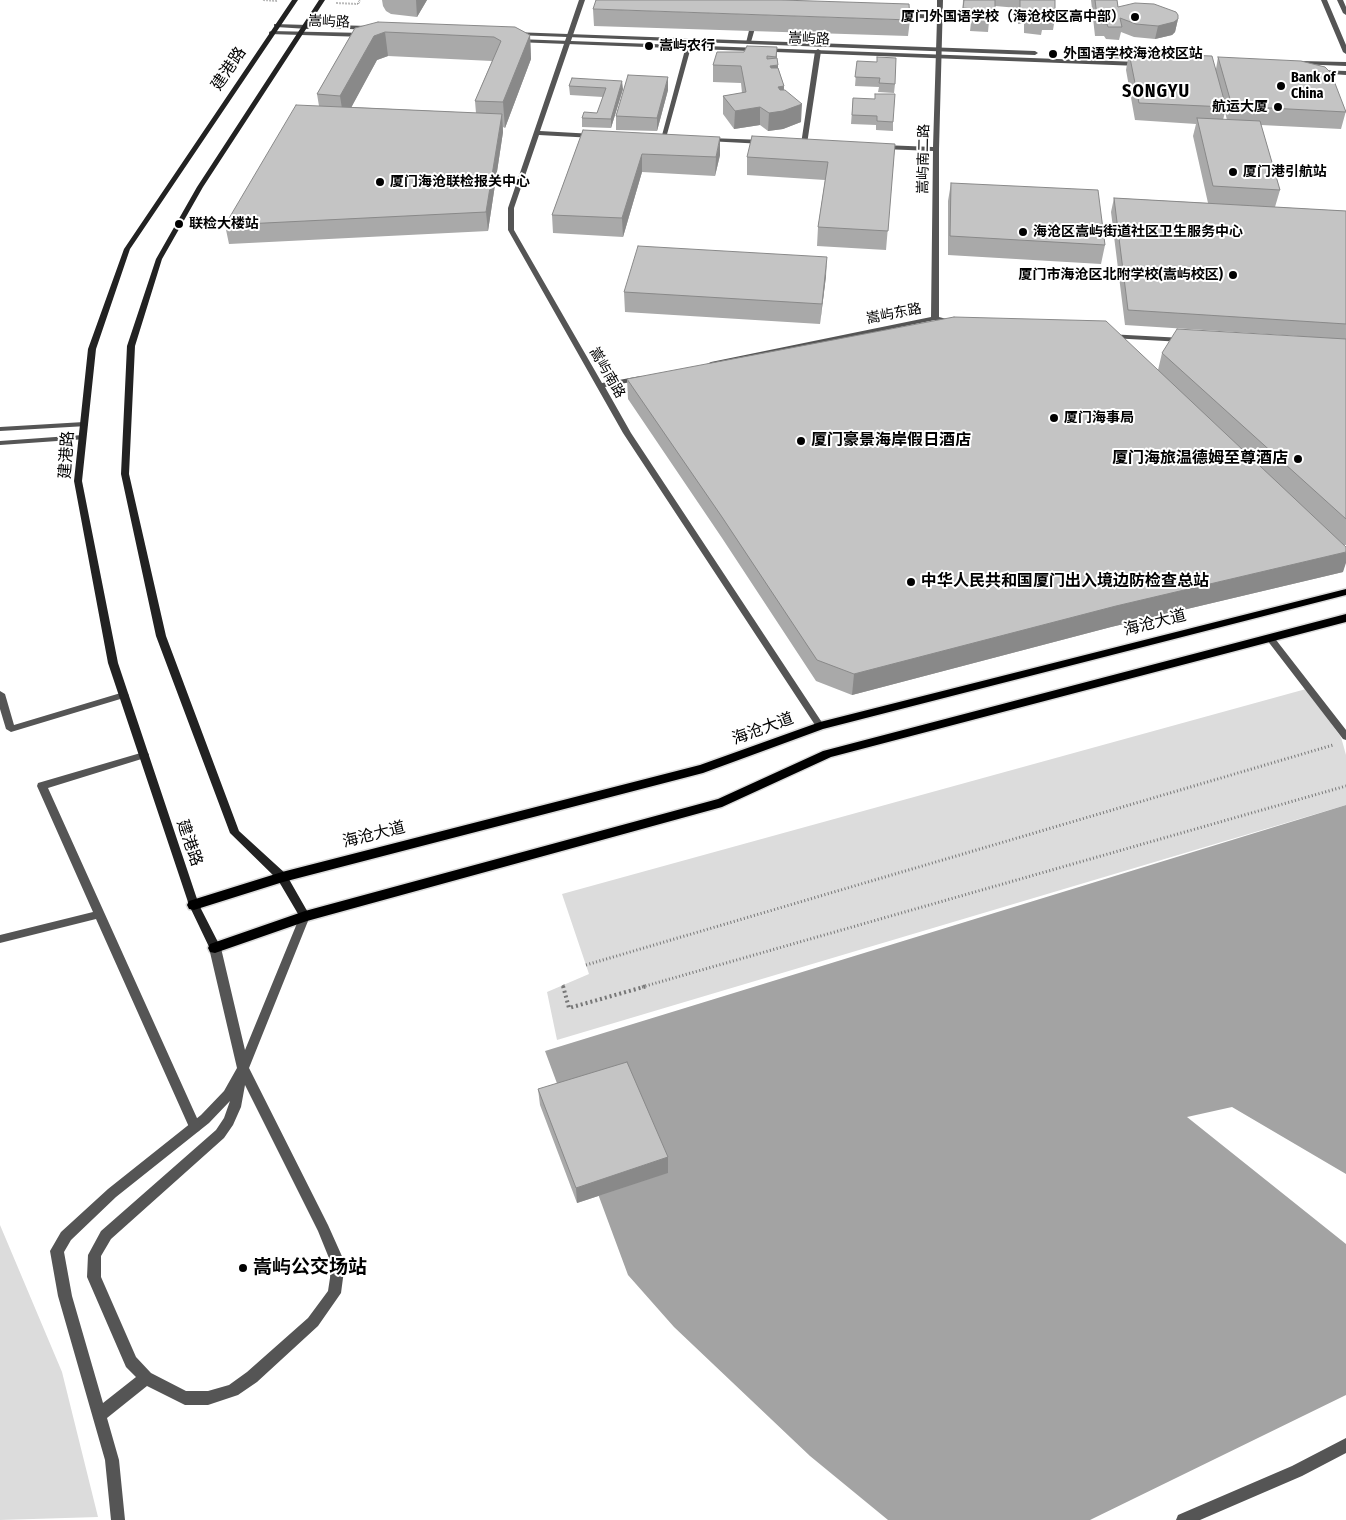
<!DOCTYPE html>
<meta charset="utf-8">
<style>
body{margin:0}
canvas{display:block;background:#fff}
</style>
<canvas width="1346" height="1520"></canvas>
<script>
const ctx = document.querySelector('canvas').getContext('2d');
ctx.lineJoin = 'round';
function fillPath(path, color) { ctx.fillStyle = color; ctx.fill(path, 'evenodd'); }
const shape = rows => new Path2D(rows.map(r => 'M' + r).join(''));
function trace(path, color, width, dash) { ctx.strokeStyle = color; ctx.lineWidth = width; ctx.lineCap = dash ? 'butt' : 'round'; ctx.setLineDash(dash || []); ctx.stroke(path); }
function write(font, color, halo, rows, align = 'center') {
  ctx.font = font + ' "Fira Sans Condensed","Noto Sans SC",sans-serif'; ctx.lineWidth = 4; ctx.setLineDash([]); ctx.textBaseline = 'middle'; ctx.strokeStyle = halo; ctx.fillStyle = color; for (const [text, x, y, turn = 0] of rows) {
    ctx.save(); ctx.translate(x, y); ctx.rotate((+turn || 0) * Math.PI / 180); ctx.textAlign = isNaN(turn) ? turn : align; if (halo) ctx.strokeText(text, 0, 0); ctx.fillText(text, 0, 0); ctx.restore();
  }
}
fillPath(shape([
 [1306,689,1341,737,1346,755,1346,805,557,1040,547,992,589,974,562,894],
 [0,1225,62,1372,98,1517,0,1520]
]), '#dcdcdc');
fillPath(shape([
 [1346,805,1346,1174,1232,1107,1187,1117,1346,1244,1346,1395,1090,1520,888,1520,810,1456,674,1327,628,1275,545,1051]
]), '#a3a3a3');
const primary = shape([
 [1346,589,1346,595,823,729,703,773,283,882,194,910,189,909,187,905,189,901,282,872,700,765,820,722,1346,589],
 [1346,614,1346,622,831,757,722,807,307,921,215,953,210,952,208,948,210,944,305,911,718,799,823,751,1346,614]
]);
trace(primary, '#dbdbdb', 3);
trace(shape([
 [263,0,278,1],
 [336,3,358,4,360,0]
]), '#777', 2, [0.5, 1]);
trace(shape([
 [586,965,1333,745],
 [563,985,564,987],
 [642,987,1346,786]
]), '#777', 3, [1, 2.5]);
trace(shape([
 [563,986,569,1008,647,986]
]), '#777', 4, [2, 3]);
fillPath(shape([
 [1270,635,1273,636,1346,730,1346,740,1343,739,1267,640,1265,638,1267,636,1270,635],
 [305,912,309,913,310,916,249,1068,328,1225,345,1263,341,1293,318,1326,257,1382,238,1395,208,1405,185,1405,147,1386,107,1418,119,1460,125,1520,111,1520,105,1460,58,1296,50,1251,61,1232,108,1189,201,1115,224,1091,237,1068,209,948,211,945,215,944,219,945,221,948,245,1050,300,916,301,913,305,912],
 [245,1085,318,1231,331,1263,330,1278,328,1291,308,1318,247,1372,229,1385,208,1391,186,1391,151,1373,136,1357,101,1277,101,1256,111,1239,224,1138,233,1125,241,1107,245,1085],
 [230,1101,224,1118,216,1130,101,1231,88,1255,87,1277,126,1367,136,1377,103,1403,72,1296,64,1252,71,1240,116,1197,209,1123,230,1101],
 [1346,1438,1346,1453,1302,1476,1200,1520,1176,1520,1178,1515,1292,1466,1346,1438]
]), '#555');
fillPath(shape([
 [579,0,585,0,540,131,594,134,597,136,594,138,539,135,514,208,514,230,602,383,641,376,645,378,641,380,605,387,631,433,823,724,825,726,823,728,817,728,623,433,508,230,508,208,579,0],
 [937,0,943,0,939,149,939,317,958,322,954,324,935,320,708,366,707,364,711,362,931,317,933,151,883,149,880,147,883,145,933,147,937,19,898,17,895,15,898,13,937,15,937,0],
 [755,16,758,18,751,42,746,43,752,18,755,16],
 [686,46,691,47,666,138,661,139,686,46],
 [818,49,821,51,807,144,804,146,801,144,815,51,818,49],
 [709,138,764,140,767,142,764,144,707,141,706,140,709,138],
 [1108,334,1183,338,1187,340,1183,342,1111,338,1107,336,1108,334],
 [0,691,5,694,14,725,124,692,129,695,127,697,11,732,6,729,0,709,0,691],
 [144,752,148,753,149,755,148,757,48,788,201,1127,199,1131,195,1132,191,1131,189,1127,96,919,0,943,0,935,93,912,37,786,38,783,144,752]
]), '#555');
fillPath(shape([
 [1321,0,1327,0,1346,45,1346,54,1343,52,1321,0],
 [1337,0,1343,0,1346,7,1346,15,1343,13,1337,0],
 [274,24,308,25,311,27,308,29,276,27,274,26,274,24],
 [333,25,368,26,371,28,368,30,331,28,331,26,333,25],
 [271,31,365,33,368,35,365,37,269,34,269,32,271,31],
 [513,32,1035,51,1038,53,1035,55,515,35,512,33,513,32],
 [517,39,1139,62,1142,64,1139,66,515,42,515,40,517,39],
 [1100,55,1140,55,1143,57,1140,59,1102,58,1099,56,1100,55],
 [1300,61,1346,62,1346,66,1298,64,1298,62,1300,61],
 [1319,70,1346,71,1346,75,1317,73,1316,72,1319,70],
 [84,422,88,424,87,426,0,431,0,427,84,422],
 [83,435,86,435,86,439,0,445,0,441,83,435]
]), '#555');
fillPath(shape([
 [292,0,298,0,130,249,96,349,82,481,118,663,199,905,221,948,219,951,215,952,211,951,189,905,108,663,74,481,88,349,124,249,292,0],
 [319,0,325,0,203,187,162,259,135,346,129,474,166,636,239,831,286,874,310,916,309,919,305,920,301,919,278,880,230,833,156,636,121,474,127,346,156,259,197,187,319,0]
]), '#222');
fillPath(primary, '#000');
fillPath(shape([
 [382,0,427,0,417,17,391,14,386,11,383,6],
 [963,0,1055,0,1055,18,1053,30,1042,30,1041,35,1024,33,1024,24,1018,24,1018,8,995,6,993,22,989,21,988,32,970,31,971,22,962,21],
 [1091,0,1117,0,1118,7,1178,19,1175,32,1172,35,1155,39,1134,37,1121,32,1119,40,1106,39,1104,36,1095,36],
 [593,9,910,20,908,36,594,26],
 [355,28,530,35,531,59,505,128,503,127,503,132,488,231,229,244,225,225,319,106,317,94],
 [388,56,492,61,475,101,476,113,351,107,377,60],
 [777,47,777,58,778,68,784,86,784,90,801,122,783,129,768,131,760,125,734,129,723,114,723,96,742,93,741,83,713,82,713,65,744,52],
 [1129,53,1216,69,1218,57,1346,111,1341,129,1261,125,1280,190,1275,207,1346,211,1346,545,1344,545,1343,572,1111,627,852,695,816,681,722,538,628,399,627,379,1158,370,1162,353,1298,336,1125,325,1111,212,1114,198,1208,203,1193,136,1196,124,1135,120,1126,70],
 [1225,112,1227,120,1223,120],
 [857,61,895,84,894,93,878,92,879,87,855,86],
 [668,77,668,90,657,131,616,130,616,116],
 [572,78,623,89,611,128,582,127,582,118,597,113,603,97,570,95,569,86],
 [853,98,893,122,893,131,876,130,876,125,851,124],
 [583,130,720,155,715,176,642,172,623,237,553,233,552,215],
 [895,144,886,250,817,246,818,227,825,180,747,175,747,157],
 [951,183,1105,245,1101,264,948,255,948,201],
 [826,276,820,324,625,312,624,292],
 [538,1089,668,1173,577,1203,540,1105]
]), '#a9a9a9');
fillPath(shape([
 [416,0,427,0,417,17],
 [1178,19,1175,32,1172,35,1155,39,1158,26],
 [385,32,388,56,377,60,344,121,340,96,374,36],
 [530,35,531,59,505,128,503,102],
 [777,47,776,66,778,65,778,83,770,66,775,66],
 [668,77,668,90,657,131,657,118],
 [622,81,623,89,611,128,611,119],
 [784,86,783,104,778,87],
 [802,104,801,122,783,129,768,131,769,113],
 [760,107,760,125,734,129,735,111],
 [502,114,503,132,488,231,486,212],
 [720,137,720,155,715,176,716,157],
 [642,154,642,172,623,237,622,218],
 [827,257,826,276,820,324,822,304],
 [1346,552,1346,563,1343,572,1111,627,852,695,854,674,1116,606],
 [668,1157,668,1173,577,1203,576,1188]
]), '#898989');
const building = shape([
 [596,0,781,0,909,4,910,20,593,9,596,0],
 [964,0,995,0,995,9,991,9,989,19,971,18,973,9,963,8,964,0],
 [1020,0,1055,0,1055,18,1043,17,1043,22,1026,21,1026,11,1020,11,1020,0],
 [1095,0,1117,0,1118,7,1135,3,1154,4,1176,12,1178,15,1178,19,1174,22,1158,26,1136,24,1120,18,1122,27,1108,27,1107,24,1098,23,1095,0],
 [378,22,515,27,530,35,503,102,475,101,501,41,494,37,385,32,374,36,340,96,317,94,355,28,378,22],
 [747,46,777,47,776,57,767,56,767,59,777,58,778,65,770,66,771,68,778,68,784,86,778,87,780,90,785,90,802,104,783,111,769,113,760,107,735,111,723,96,746,92,741,66,713,65,717,52,744,52,747,46],
 [1129,53,1212,56,1226,107,1139,103,1129,53],
 [877,57,896,58,895,84,879,83,880,78,855,77,857,61,877,62,877,57],
 [1218,57,1301,61,1325,67,1331,73,1346,112,1232,106,1218,57],
 [628,75,668,77,657,118,616,116,628,75],
 [572,78,622,81,611,119,582,118,584,112,597,113,606,88,569,86,572,78],
 [875,94,895,94,893,122,877,121,877,116,852,115,853,98,875,99,875,94],
 [296,105,502,114,486,212,225,225,296,105],
 [1197,118,1260,121,1280,190,1213,186,1197,118],
 [583,130,720,137,716,157,642,154,622,218,552,215,583,130],
 [752,136,895,144,888,231,818,227,828,162,747,157,752,136],
 [951,183,1098,190,1105,245,950,236,951,183],
 [1114,198,1346,211,1346,324,1128,310,1114,198],
 [638,246,827,257,822,304,624,292,638,246],
 [954,317,1106,321,1346,547,1346,552,1116,606,854,674,817,660,722,517,627,379,954,317],
 [1177,329,1346,339,1346,519,1162,353,1177,329],
 [627,1062,668,1157,576,1188,538,1089,627,1062]
]);
fillPath(building, '#c4c4c4');
trace(building, '#898989', 1);
for (const [x, y, r, color] of [
 [1135,17,5,"#000"],
 [649,46,5,"#000"],
 [1053,54,5,"#000"],
 [1281,86,5,"#000"],
 [1278,107,5,"#000"],
 [1233,172,5,"#000"],
 [380,182,5,"#000"],
 [179,224,5,"#000"],
 [1023,232,5,"#000"],
 [1233,275,5,"#000"],
 [1054,418,5,"#000"],
 [801,441,5,"#000"],
 [1298,459,5,"#000"],
 [911,582,5,"#000"],
 [243,1268,5,"#000"]
]) { const dot = new Path2D(); dot.arc(x, y, r, 0, 2 * Math.PI); ctx.fillStyle = color; ctx.fill(dot); trace(dot, '#fff', 2); }
write('bold 14px', '#000', '#fff', [
 ["厦门外国语学校（海沧校区高中部）",1125,17,"right"],
 ["嵩屿农行",659,46],
 ["外国语学校海沧校区站",1063,54],
 ["Bank of",1291,78],
 ["China",1291,94],
 ["航运大厦",1268,107,"right"],
 ["厦门港引航站",1243,172],
 ["厦门海沧联检报关中心",390,182],
 ["联检大楼站",189,224],
 ["海沧区嵩屿街道社区卫生服务中心",1033,232],
 ["厦门市海沧区北附学校(嵩屿校区)",1223,275,"right"],
 ["厦门海事局",1064,418]
], 'left');
write('14px', '#000', '#fff', [
 ["嵩屿路",329,22,2],
 ["嵩屿路",809,39,2],
 ["嵩屿南二路",924,159,-89],
 ["嵩屿东路",894,314,-11],
 ["嵩屿南路",607,373,60]
]);
write('16px', '#000', '#fff', [
 ["建港路",229,69,-56],
 ["建港路",67,455,-86],
 ["海沧大道",1155,623,-14],
 ["海沧大道",763,729,-20],
 ["海沧大道",374,835,-14],
 ["建港路",189,843,71]
]);
write('bold 16px', '#000', '#fff', [
 ["厦门豪景海岸假日酒店",811,441],
 ["厦门海旅温德姆至尊酒店",1288,459,"right"],
 ["中华人民共和国厦门出入境边防检查总站",921,582]
], 'left');
ctx.letterSpacing = '1px';
write('bold 18px', '#000', '#fff', [
 ["SONGYU",1156,92]
]);
ctx.letterSpacing = '0px';
write('bold 19px', '#000', '#fff', [
 ["嵩屿公交场站",253,1268]
], 'left');
</script>
